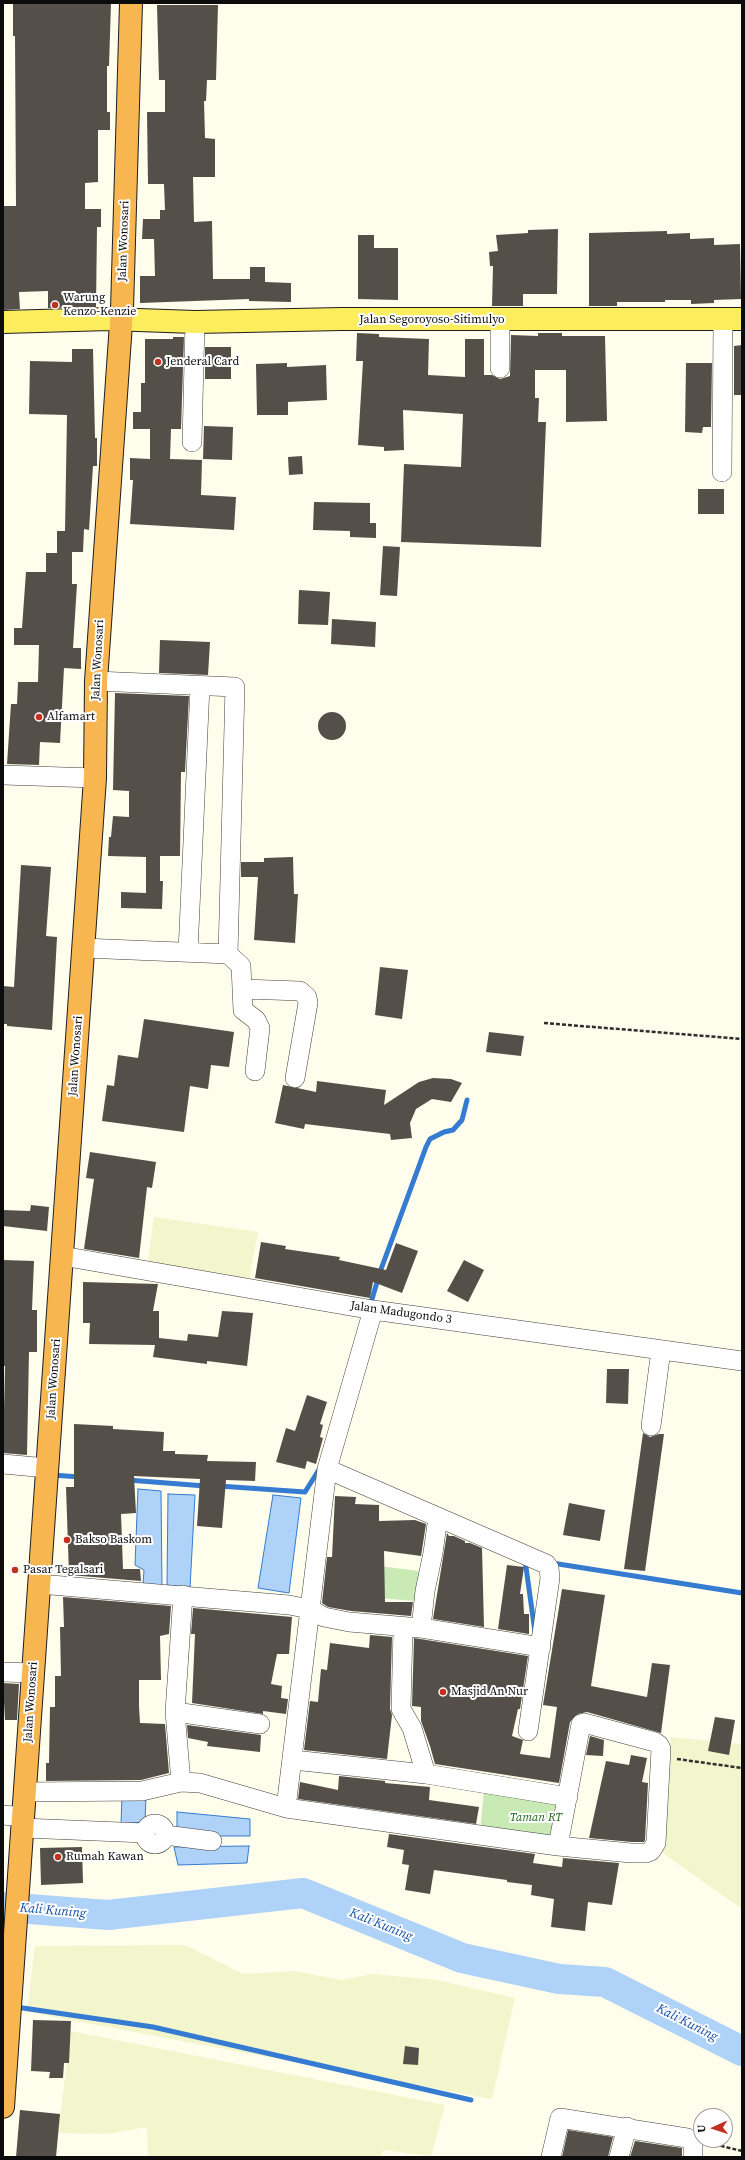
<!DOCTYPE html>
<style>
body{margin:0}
#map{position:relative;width:745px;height:2160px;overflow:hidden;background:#fffeec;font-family:"Source Serif 4",serif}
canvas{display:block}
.frame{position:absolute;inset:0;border:4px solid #0c0c0c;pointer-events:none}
.north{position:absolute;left:693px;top:2108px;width:40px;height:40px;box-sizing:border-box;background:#fff;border:1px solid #9e9e9e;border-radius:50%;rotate:267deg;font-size:11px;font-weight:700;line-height:16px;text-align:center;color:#0c0c0c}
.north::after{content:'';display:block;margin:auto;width:14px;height:18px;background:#c03121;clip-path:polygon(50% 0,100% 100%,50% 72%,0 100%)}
</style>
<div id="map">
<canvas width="745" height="2160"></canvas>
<div class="frame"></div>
<div class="north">U</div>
</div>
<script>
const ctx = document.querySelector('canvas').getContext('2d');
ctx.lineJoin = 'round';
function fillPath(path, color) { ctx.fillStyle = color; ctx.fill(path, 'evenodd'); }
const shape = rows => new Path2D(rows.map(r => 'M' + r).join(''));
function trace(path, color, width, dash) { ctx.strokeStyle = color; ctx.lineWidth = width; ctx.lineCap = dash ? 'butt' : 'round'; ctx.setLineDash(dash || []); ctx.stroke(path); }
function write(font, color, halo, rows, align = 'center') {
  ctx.font = font + ' "Source Serif 4",serif'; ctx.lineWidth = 4; ctx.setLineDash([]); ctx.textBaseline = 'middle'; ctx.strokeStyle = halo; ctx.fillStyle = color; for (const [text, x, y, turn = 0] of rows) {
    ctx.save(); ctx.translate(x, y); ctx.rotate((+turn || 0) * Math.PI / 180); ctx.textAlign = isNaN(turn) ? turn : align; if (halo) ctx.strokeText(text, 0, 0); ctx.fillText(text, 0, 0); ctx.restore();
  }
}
fillPath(shape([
 [154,1217,258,1232,248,1284,147,1268],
 [671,1737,742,1744,742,1909,657,1849],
 [185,1945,243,1974,293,1971,342,1980,372,1974,437,1980,515,1998,492,2099,27,2012,35,1946],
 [71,2031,445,2105,431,2156,384,2150,379,2157,148,2157,147,2127,106,2134,58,2133]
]), '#f3f5cc');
fillPath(shape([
 [363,1564,418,1571,422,1583,414,1601,358,1596],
 [484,1790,562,1799,555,1843,480,1832]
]), '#c9eab5');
const water = shape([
 [138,1489,161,1491,162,1586,143,1585,144,1570,135,1565,138,1489],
 [168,1494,195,1495,190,1588,167,1585,168,1494],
 [273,1495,301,1498,289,1593,258,1588,273,1495],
 [122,1796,146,1796,145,1822,121,1824,122,1796],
 [177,1812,250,1819,250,1836,177,1836,177,1812],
 [249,1846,247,1863,178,1865,174,1847,249,1846]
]);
fillPath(water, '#afd2f8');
trace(water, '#347bd1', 1);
trace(shape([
 [370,1306,380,1272,426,1147,430,1139,444,1132,453,1130,462,1120,467,1100],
 [52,1475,80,1477],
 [128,1480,205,1486],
 [219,1486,305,1492,320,1468],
 [525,1560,535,1632],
 [552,1563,742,1593],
 [16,2007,153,2027,471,2100]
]), '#347bd1', 5);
trace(shape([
 [3,1907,108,1915,303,1893,462,1958,559,1979,605,1982,742,2051]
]), '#afd2f8', 30);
fillPath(shape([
 [13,3,111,3,109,66,107,66,107,112,110,112,110,130,98,130,98,182,85,183,85,209,101,209,101,227,97,227,96,307,48,308,48,291,19,292,20,309,3,310,3,206,16,206,15,36,13,36],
 [157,5,218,5,216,80,207,80,206,101,204,101,205,138,215,139,215,177,193,177,194,222,212,221,213,279,250,279,250,267,265,267,265,282,291,283,291,302,249,301,249,299,140,303,140,276,155,276,154,239,142,239,143,219,160,219,160,210,165,210,164,184,148,184,147,112,165,112,165,80,159,80],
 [558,229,557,294,523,294,523,306,492,306,493,266,490,266,489,252,498,251,496,235,528,233,528,230],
 [667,231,667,234,690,233,690,239,714,238,714,245,740,244,741,299,714,300,714,303,691,304,691,300,665,300,665,302,617,302,617,306,589,306,589,233],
 [358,235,374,235,374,248,398,248,398,300,358,299],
 [357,333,379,334,379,337,429,339,428,375,465,377,465,339,484,339,484,375,492,375,500,379,510,376,511,335,538,336,538,333,562,333,562,336,605,336,607,421,566,422,566,370,535,370,535,398,539,398,538,422,546,422,541,547,401,542,404,464,461,467,463,414,403,410,404,450,384,451,384,447,358,445,363,361,356,361],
 [173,337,184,337,181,429,171,429,170,459,202,460,201,495,236,497,234,530,130,524,133,480,130,480,130,458,150,459,150,429,133,429,133,412,141,412,141,383,145,383,145,339,173,339],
 [742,345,742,395,734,395,734,346],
 [205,347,231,347,231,379,205,379],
 [72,349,93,349,95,438,97,438,97,466,93,466,89,530,84,529,83,552,72,552,72,584,77,584,73,648,81,648,81,669,64,668,60,743,40,742,39,765,7,764,11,704,17,704,18,682,38,682,39,645,14,645,14,628,22,628,26,572,46,572,46,553,57,553,57,531,65,531,67,415,29,414,30,361,72,362],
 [287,363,287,367,326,365,327,400,288,402,288,415,257,415,256,364],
 [686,363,712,363,711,427,703,427,702,433,685,432],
 [204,426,233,427,232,460,203,459],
 [302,456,303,474,289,475,288,457],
 [698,489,724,489,724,514,698,514],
 [314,502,370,503,370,523,376,523,376,538,350,537,350,531,313,530],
 [383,546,400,547,397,596,380,595],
 [299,590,330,592,328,625,298,624],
 [332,619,376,622,375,647,331,644],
 [160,640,210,642,208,675,159,673],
 [115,693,189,696,185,772,181,772,180,856,160,856,160,881,163,881,162,909,121,908,121,892,146,893,146,857,108,856,109,837,111,837,113,816,129,817,129,791,113,790],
 '318 726a14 14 0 1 1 28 0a14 14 0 1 1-28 0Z',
 [293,857,294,894,298,894,295,943,254,940,258,877,241,877,241,862,264,862,264,858],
 [21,865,51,867,46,936,57,937,52,1030,7,1026,7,1024,3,1024,3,986,14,987],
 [380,967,408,970,402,1019,375,1015],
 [144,1019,234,1032,229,1067,211,1065,208,1089,190,1086,184,1132,102,1121,107,1085,114,1086,118,1055,138,1058],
 [489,1032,524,1036,521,1056,486,1052],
 [433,1078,451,1079,462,1083,451,1102,432,1099,416,1109,410,1123,412,1138,391,1140,390,1134,305,1124,304,1129,275,1123,283,1085,316,1092,317,1081,386,1090,384,1105,419,1082],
 [90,1152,156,1162,152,1188,147,1187,139,1258,84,1249,94,1179,86,1178],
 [31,1205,49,1207,47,1231,3,1226,3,1210,30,1211],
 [261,1242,286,1246,285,1249,340,1257,339,1260,386,1270,396,1243,418,1251,402,1293,373,1282,370,1298,255,1278],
 [3,1260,34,1261,32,1310,37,1310,37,1352,29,1352,27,1455,3,1453,5,1366,3,1366],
 [464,1260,484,1270,468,1302,447,1291],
 [83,1282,158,1284,153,1311,159,1311,159,1338,187,1341,188,1334,218,1337,222,1311,253,1313,247,1366,207,1361,207,1364,153,1357,155,1345,89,1344,90,1323,83,1323],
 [607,1369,629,1369,628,1404,606,1403],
 [307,1395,327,1402,320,1424,323,1425,320,1437,323,1438,316,1464,307,1461,305,1469,276,1462,286,1428,295,1431],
 [74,1424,113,1426,113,1429,164,1432,163,1451,175,1451,175,1454,208,1455,207,1461,256,1462,255,1481,226,1480,222,1528,197,1526,200,1479,134,1476,136,1513,121,1514,123,1569,140,1569,141,1581,69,1575,66,1487,74,1487],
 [643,1433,650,1437,659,1434,664,1434,645,1571,624,1569],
 [335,1496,356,1497,355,1504,379,1505,379,1521,415,1520,426,1524,421,1556,384,1551,385,1602,413,1602,411,1616,351,1611,328,1607,322,1603,327,1557,332,1557],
 [569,1503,605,1510,600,1541,563,1535],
 [447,1533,449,1536,454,1536,465,1541,465,1543,470,1543,482,1548,484,1627,433,1619],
 [507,1565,524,1567,520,1594,523,1594,524,1614,529,1614,529,1634,498,1629],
 [562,1589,605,1595,591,1686,647,1697,652,1663,670,1665,661,1733,587,1712,578,1714,570,1722,559,1783,435,1764,430,1746,421,1721,421,1707,412,1706,414,1638,528,1656,520,1709,518,1709,512,1736,523,1740,520,1754,550,1758,557,1707,543,1705],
 [63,1597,171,1606,169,1634,160,1636,161,1680,139,1680,139,1706,140,1723,165,1724,169,1773,141,1780,46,1781,46,1763,49,1763,50,1707,55,1707,55,1676,61,1676,60,1627,64,1627],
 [193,1608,292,1617,289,1654,277,1654,271,1684,282,1686,281,1698,288,1699,286,1714,263,1711,263,1714,192,1703,195,1634,191,1634],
 [370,1635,392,1637,390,1709,392,1715,387,1759,304,1750,310,1701,318,1702,321,1669,327,1670,330,1643,369,1648],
 [3,1683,19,1684,17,1720,5,1720],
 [715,1717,735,1720,729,1755,708,1751],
 [187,1725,261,1735,260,1752,207,1746,208,1742,188,1738],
 [590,1736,604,1740,603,1756,586,1755],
 [631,1755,647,1758,642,1782,648,1783,645,1840,644,1842,632,1842,589,1838,606,1761,629,1765],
 [339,1776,385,1781,385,1783,430,1787,429,1800,479,1807,476,1824,298,1799,300,1782,338,1790],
 [389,1834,535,1854,533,1863,562,1867,563,1858,619,1863,612,1905,588,1902,585,1931,551,1927,554,1899,531,1895,532,1885,507,1882,507,1880,434,1870,430,1894,405,1890,409,1865,402,1864,404,1850,387,1847],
 [82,1847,83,1883,41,1885,40,1848],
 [33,2020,71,2021,69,2063,64,2063,63,2078,49,2078,50,2072,31,2071],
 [405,2046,419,2048,418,2065,403,2064],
 [20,2110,60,2114,56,2157,16,2157],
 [568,2130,613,2137,608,2157,562,2157],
 [635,2141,682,2148,682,2157,630,2157]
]), '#554f49');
const minor = shape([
 [500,321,500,368],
 [192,442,195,322],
 [722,472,723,319],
 [96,681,235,687,228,954],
 [3,775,95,778],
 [83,948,228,954,241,966,243,1010,256,1020,260,1028,255,1071],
 [188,952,200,686],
 [243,989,300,991,307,997,308,1003,295,1078],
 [62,1256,373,1310,742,1361],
 [651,1426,661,1350],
 [3,1464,47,1468],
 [327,1469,546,1564,549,1568,550,1578,528,1731],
 [39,1584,289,1605,310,1609,327,1469,373,1310],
 [403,1628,401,1709,412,1728,426,1774],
 [421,1628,425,1591,433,1553,438,1517],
 [541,1647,421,1628,349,1622,324,1617,310,1609,286,1808,558,1846],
 [3,1672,33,1673],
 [175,1712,260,1724],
 [584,1723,655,1742,659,1745,661,1749,656,1843,651,1851,646,1853,631,1853,558,1846,581,1724,584,1723],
 [293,1760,426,1774,568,1797],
 [181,1782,175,1712,183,1595],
 [25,1792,142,1791,181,1782,200,1783,286,1808],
 [3,1815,23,1817],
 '145 1834a10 10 0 1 1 20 0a10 10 0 1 1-20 0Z',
 [23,1828,145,1833],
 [165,1835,212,1841],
 [551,2157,560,2118,687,2138,693,2142,693,2157],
 [619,2157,627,2127]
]);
const major = shape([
 [3,322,110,319,195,322,342,319,742,319]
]);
const highway = shape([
 [3,2107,95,778,96,681,122,309,131,3]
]);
trace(minor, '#3f3f3f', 20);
trace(major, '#1d1d1d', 24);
trace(highway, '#1d1d1d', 24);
trace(shape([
 [544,1023,742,1039],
 [677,1759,742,1768],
 [709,2143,742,2151]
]), '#2e2e2e', 2.5, [4, 2]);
trace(minor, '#fff', 19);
trace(major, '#fced5f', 22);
trace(highway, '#f8b651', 22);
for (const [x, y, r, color] of [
 [55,305,4,"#c03121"],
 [158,362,4,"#c03121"],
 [39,717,4,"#c03121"],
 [67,1540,4,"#c03121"],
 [15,1570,4,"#c03121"],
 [443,1692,4,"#c03121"],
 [58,1857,4,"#c03121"]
]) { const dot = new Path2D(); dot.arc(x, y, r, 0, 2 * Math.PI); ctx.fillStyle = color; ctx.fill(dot); trace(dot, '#fff', 1.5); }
write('12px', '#0c0c0c', '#fff', [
 ["Jalan Wonosari",124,241,-88],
 ["Jalan Segoroyoso-Sitimulyo",432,320],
 ["Jalan Wonosari",98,660,-87],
 ["Jalan Wonosari",76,1056,-86],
 ["Jalan Madugondo 3",401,1313,8],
 ["Jalan Wonosari",54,1379,-86],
 ["Jalan Wonosari",31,1702,-86]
]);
write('12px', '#0c0c0c', '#fff', [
 ["Warung",63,298],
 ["Kenzo-Kenzie",63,312],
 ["Jenderal Card",166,362],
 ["Alfamart",47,717],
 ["Bakso Baskom",75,1540],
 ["Pasar Tegalsari",23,1570],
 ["Masjid An Nur",451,1692],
 ["Rumah Kawan",66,1857]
], 'left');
write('italic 12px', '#20661b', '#fff', [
 ["Taman RT",536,1818]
]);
write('italic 13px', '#134ea1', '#fff', [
 ["Kali Kuning",53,1911,5],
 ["Kali Kuning",381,1925,22],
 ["Kali Kuning",687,2023,27]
]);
</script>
